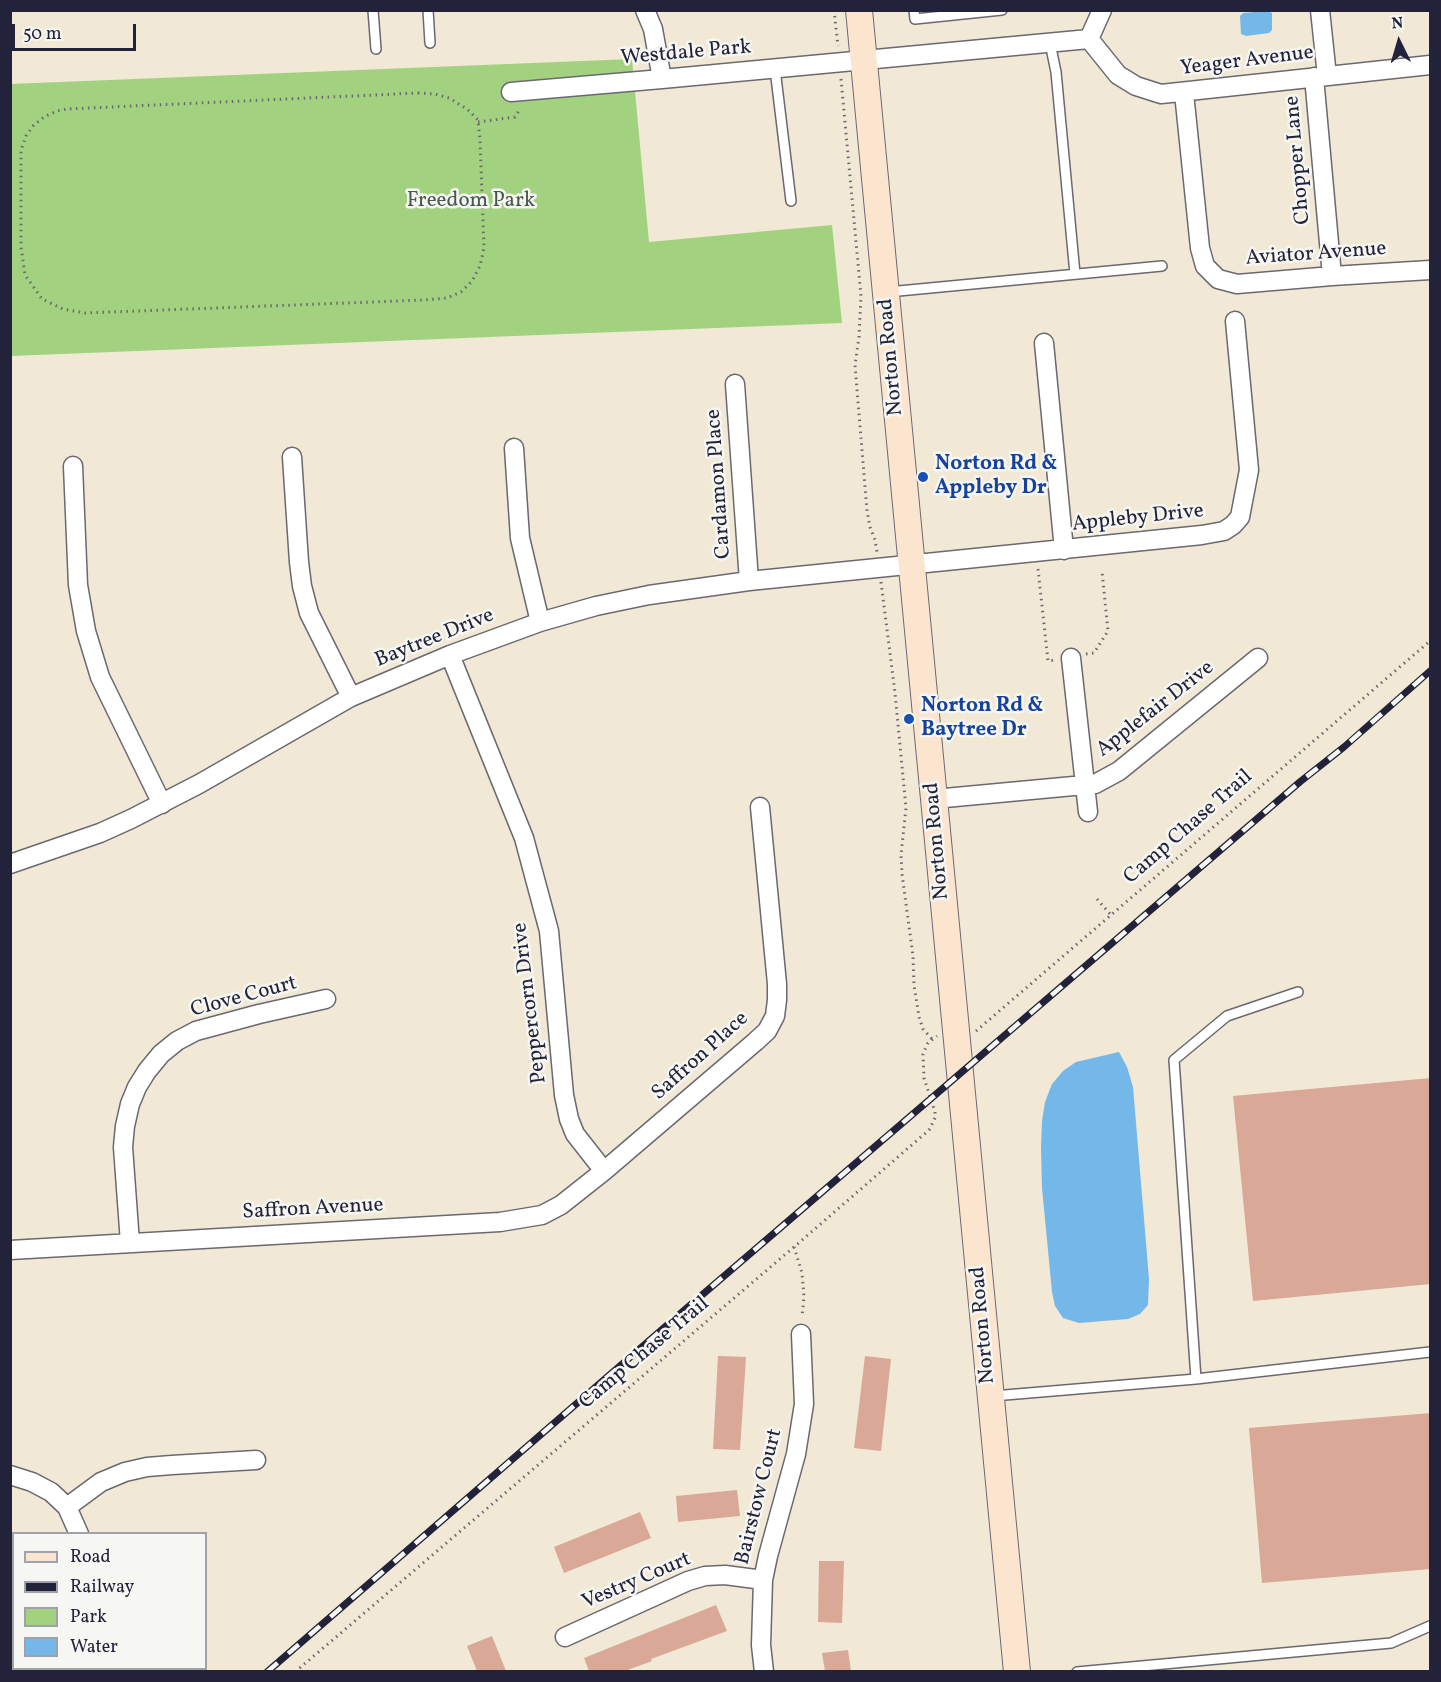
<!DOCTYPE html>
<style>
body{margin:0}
#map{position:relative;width:1441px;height:1682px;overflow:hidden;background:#f1e9d5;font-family:Vollkorn,serif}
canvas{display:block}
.frame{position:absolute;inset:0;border:12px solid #22223b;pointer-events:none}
.legend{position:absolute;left:12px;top:1532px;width:195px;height:138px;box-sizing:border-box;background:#f6f6f2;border:2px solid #a1a1a9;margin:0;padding:8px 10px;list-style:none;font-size:18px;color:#22223b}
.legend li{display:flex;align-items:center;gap:12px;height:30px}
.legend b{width:30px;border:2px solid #a1a1a9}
.north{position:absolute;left:1369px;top:12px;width:60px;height:60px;-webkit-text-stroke:4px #f6f6f2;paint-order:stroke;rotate:355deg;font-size:16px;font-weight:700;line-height:24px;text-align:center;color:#22223b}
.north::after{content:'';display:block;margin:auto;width:21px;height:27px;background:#22223b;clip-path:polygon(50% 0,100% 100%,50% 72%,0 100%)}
.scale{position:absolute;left:12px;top:24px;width:124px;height:27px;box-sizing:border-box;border:3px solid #22223b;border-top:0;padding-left:8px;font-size:18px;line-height:21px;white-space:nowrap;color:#22223b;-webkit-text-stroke:4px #f6f6f2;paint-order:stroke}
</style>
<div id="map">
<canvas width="1441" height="1682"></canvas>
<div class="frame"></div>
<ul class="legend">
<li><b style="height:8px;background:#fce5cf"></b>Road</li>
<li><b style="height:8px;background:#22223b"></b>Railway</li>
<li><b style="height:16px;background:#a2d280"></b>Park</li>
<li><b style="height:16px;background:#74b7e9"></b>Water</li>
</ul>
<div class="north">N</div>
<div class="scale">50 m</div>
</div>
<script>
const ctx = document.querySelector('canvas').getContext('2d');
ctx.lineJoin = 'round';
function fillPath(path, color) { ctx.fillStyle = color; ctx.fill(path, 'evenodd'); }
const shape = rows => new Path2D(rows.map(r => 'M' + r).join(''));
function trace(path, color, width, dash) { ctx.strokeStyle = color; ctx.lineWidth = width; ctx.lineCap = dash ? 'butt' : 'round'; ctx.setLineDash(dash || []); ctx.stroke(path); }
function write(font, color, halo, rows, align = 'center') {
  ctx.font = font + ' Vollkorn,serif'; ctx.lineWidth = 5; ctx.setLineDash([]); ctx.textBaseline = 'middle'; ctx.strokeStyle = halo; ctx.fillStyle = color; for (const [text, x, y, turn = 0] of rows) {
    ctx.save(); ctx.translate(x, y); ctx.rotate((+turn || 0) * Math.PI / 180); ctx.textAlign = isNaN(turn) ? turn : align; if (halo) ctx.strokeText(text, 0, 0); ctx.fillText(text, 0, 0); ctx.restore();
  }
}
fillPath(shape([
 [632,59,649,242,832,225,842,323,11,356,10,84]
]), '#a2d280');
fillPath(shape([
 [1268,11,1272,13,1272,30,1269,33,1246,36,1241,34,1240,16,1243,13],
 [1119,1052,1127,1067,1133,1087,1149,1279,1148,1305,1140,1314,1128,1319,1079,1323,1063,1318,1055,1306,1052,1292,1042,1188,1041,1148,1042,1121,1045,1102,1052,1084,1063,1071,1076,1062]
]), '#74b7e9');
fillPath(shape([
 [1431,1078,1431,1284,1253,1301,1233,1096],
 [718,1356,746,1357,740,1450,713,1449],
 [865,1356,891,1359,881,1451,854,1448],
 [1431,1413,1431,1569,1262,1583,1249,1428],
 [737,1490,740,1516,678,1522,676,1496],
 [640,1512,651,1538,564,1573,554,1547],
 [819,1561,844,1561,842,1623,818,1622],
 [716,1605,727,1631,651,1659,652,1661,625,1671,589,1671,584,1658],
 [492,1636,506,1671,477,1671,467,1646],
 [848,1650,851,1671,825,1671,822,1653]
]), '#d9a897');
const service = shape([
 [373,10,376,49],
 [428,10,430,43],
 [914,10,915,19,1002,10],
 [1050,43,1056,72,1075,274],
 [775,69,791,201],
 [888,292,1162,266],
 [1196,1379,1174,1060,1227,1016,1298,992],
 [993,1396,1196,1379,1430,1352],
 [1077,1672,1391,1643,1430,1626]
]);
const minor = shape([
 [645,10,653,29,662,79],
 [1320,10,1327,76],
 [1089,39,1118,75,1136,86,1161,94,1430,65],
 [1089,39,1102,10],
 [1314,77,1332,276],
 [511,92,662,79,1089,39],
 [1184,93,1200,248,1205,266,1218,279,1237,284,1332,276,1430,270],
 [1044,343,1064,550],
 [735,384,749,581],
 [514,448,520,538,540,622],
 [292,457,299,562,302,586,309,613,351,697],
 [73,466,78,585,86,631,100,677,162,804],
 [450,655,524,838,549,931,564,1095,569,1119,575,1134,604,1171],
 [1071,658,1088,812],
 [934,799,1095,784,1119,771,1258,658],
 [10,864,100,833,131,819,199,784,351,697,450,655,540,622,596,606,649,595,749,581,1202,535,1224,531,1233,525,1240,517,1249,470,1235,321],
 [130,1243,123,1147,125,1126,130,1104,137,1087,147,1071,161,1054,177,1041,196,1031,259,1014,326,999],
 [10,1250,500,1222,542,1215,561,1205,604,1171,755,1042,767,1031,775,1016,777,1000,777,984,760,807],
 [10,1475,32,1482,51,1492,67,1507,79,1534],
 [67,1507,101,1482,125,1472,147,1467,172,1465,256,1460],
 [565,1637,688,1581,705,1576,725,1575,763,1580],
 [15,1672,18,1668],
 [764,1672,761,1645,763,1580,768,1556,796,1454,804,1404,801,1334]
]);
const secondary = shape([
 [859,10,1017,1672]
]);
trace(service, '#6a6871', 12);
trace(minor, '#6a6871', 21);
trace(secondary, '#6a6871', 28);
trace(shape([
 [834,10,838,46],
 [841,79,861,296,859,337,855,365,867,511,870,527,875,540,877,552],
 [418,93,435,94,449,98,467,109,478,120,480,140,484,248,480,266,472,281,461,292,447,298,424,300,85,313,63,309,42,299,25,275,21,247,21,150,26,136,33,126,44,117,57,111,67,109,418,93],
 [478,122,515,117,520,109],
 [1038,569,1048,661,1056,660],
 [881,582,895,693,906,808,901,855,902,874,913,956,914,985,919,1017,923,1029,932,1039],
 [1086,654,1094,653,1108,631,1102,571],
 [1097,899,1111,915],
 [976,1031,1430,641],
 [794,1247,802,1273,804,1297,802,1317],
 [295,1672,794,1247,929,1130,935,1118,935,1112,924,1078,923,1054,928,1043,937,1036]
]), '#6a6871', 3, [1.5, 4.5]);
trace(service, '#fff', 9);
trace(minor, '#fff', 18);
trace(secondary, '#fce5cf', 26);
const rail = shape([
 [267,1672,688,1307,1301,781,1344,747,1430,671]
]);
trace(rail, '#22223b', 7);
trace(rail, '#f6f6f2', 4.5, [14]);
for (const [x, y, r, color] of [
 [923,477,6,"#1a4fb4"],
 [909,719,6,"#1a4fb4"]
]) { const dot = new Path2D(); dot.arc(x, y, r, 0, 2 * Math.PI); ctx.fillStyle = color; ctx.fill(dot); trace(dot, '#f6f6f2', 2); }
write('21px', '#22223b', '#f6f6f2', [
 ["Westdale Park",686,54,-5],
 ["Yeager Avenue",1247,62,-7],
 ["Chopper Lane",1299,160,-95],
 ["Aviator Avenue",1316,255,-4],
 ["Norton Road",892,357,-95],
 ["Cardamon Place",720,484,-94],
 ["Appleby Drive",1138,519,-6],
 ["Baytree Drive",435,639,-22],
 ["Applefair Drive",1156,710,-38],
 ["Camp Chase Trail",1189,828,-41],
 ["Norton Road",938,841,-95],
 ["Clove Court",244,998,-15],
 ["Peppercorn Drive",531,1003,-97],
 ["Saffron Place",701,1057,-42],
 ["Saffron Avenue",313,1210,-3],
 ["Norton Road",984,1325,-95],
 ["Camp Chase Trail",645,1354,-40],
 ["Bairstow Court",760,1497,-76],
 ["Vestry Court",637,1582,-23]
]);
write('21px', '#485750', '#f6f6f2', [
 ["Freedom Park",471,202]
]);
write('bold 21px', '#164399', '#f6f6f2', [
 ["Norton Rd &",935,465],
 ["Appleby Dr",935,489],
 ["Norton Rd &",921,707],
 ["Baytree Dr",921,731]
], 'left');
</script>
